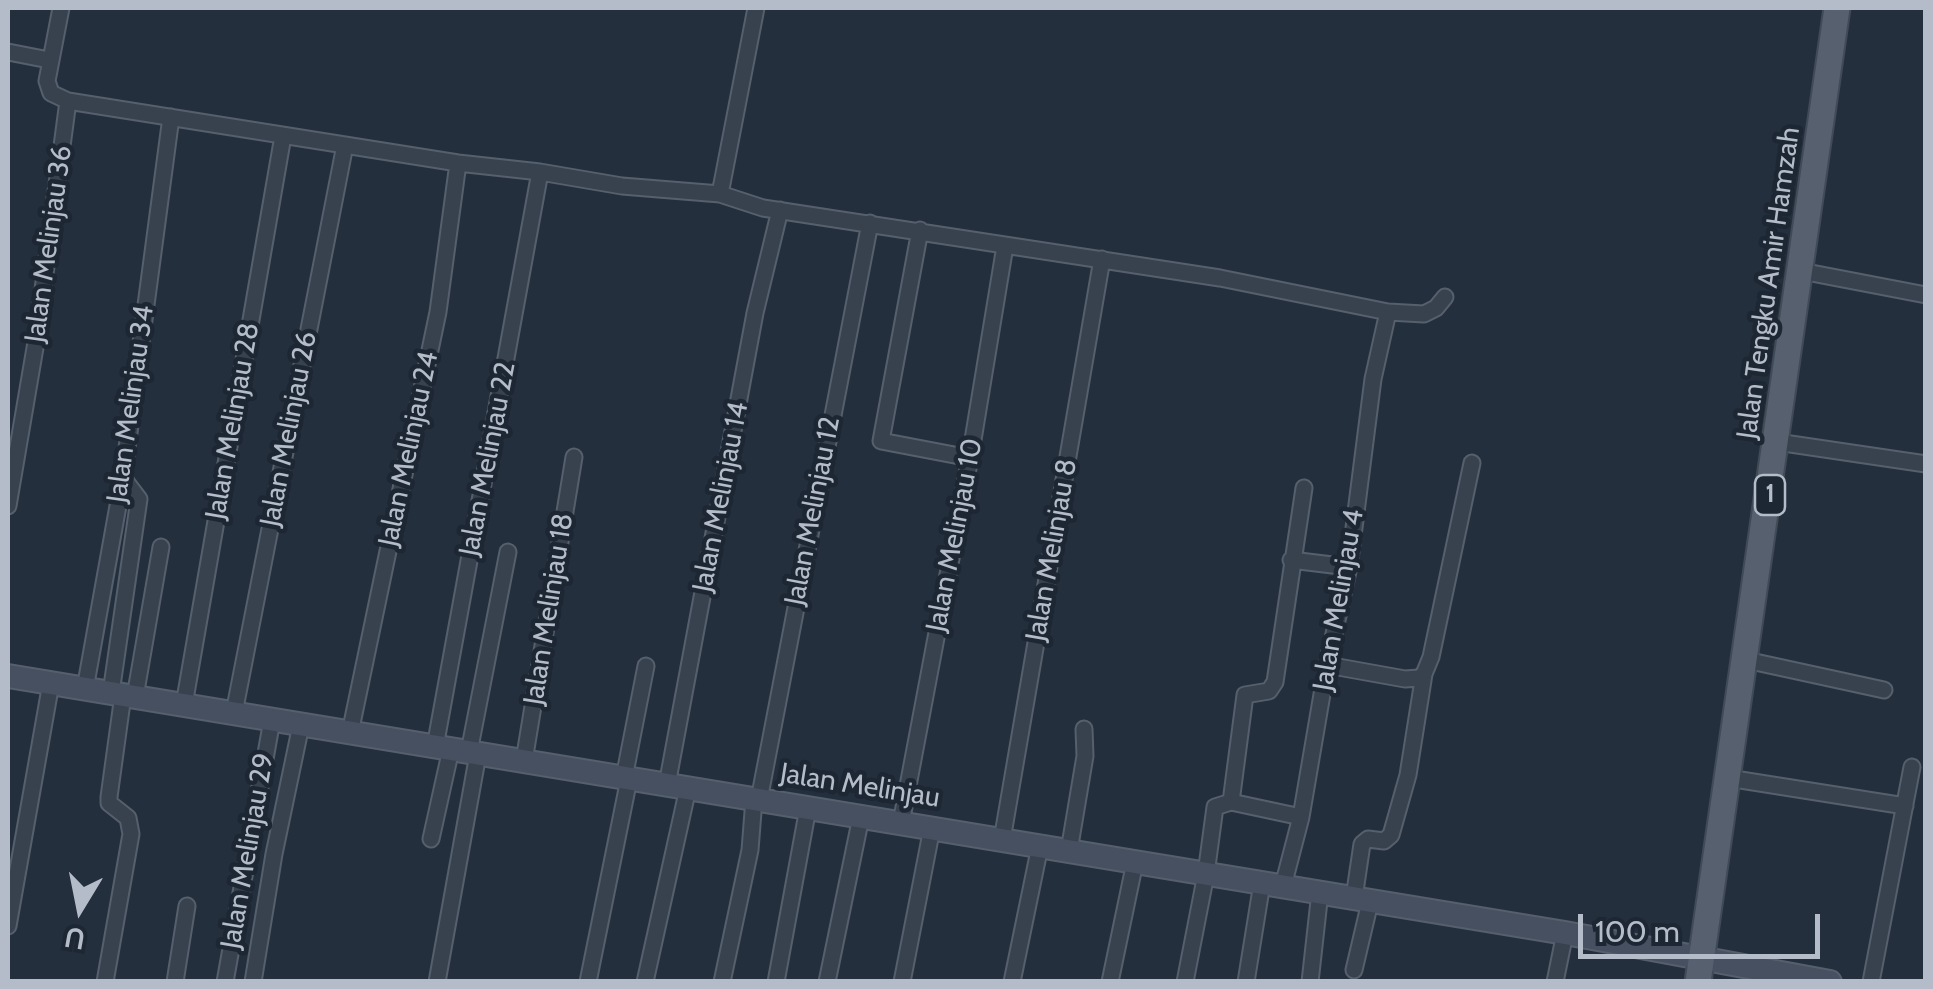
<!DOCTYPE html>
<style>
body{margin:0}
#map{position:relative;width:1933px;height:989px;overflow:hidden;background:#242f3e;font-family:Cabin,sans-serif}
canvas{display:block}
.frame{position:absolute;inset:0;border:10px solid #b4bcc9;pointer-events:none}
.north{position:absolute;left:30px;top:859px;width:100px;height:100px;-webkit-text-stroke:8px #1d2633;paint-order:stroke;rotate:190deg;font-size:28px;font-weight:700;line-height:40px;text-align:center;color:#b4bcc9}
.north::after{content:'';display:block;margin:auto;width:35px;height:45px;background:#b4bcc9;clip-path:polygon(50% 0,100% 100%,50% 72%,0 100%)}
.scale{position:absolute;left:1578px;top:914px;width:242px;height:45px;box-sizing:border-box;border:5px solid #b4bcc9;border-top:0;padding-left:12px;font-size:30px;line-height:35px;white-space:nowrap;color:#b4bcc9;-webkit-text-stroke:8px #1d2633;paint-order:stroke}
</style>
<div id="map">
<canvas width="1933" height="989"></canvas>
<div class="frame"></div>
<div class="north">U</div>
<div class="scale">100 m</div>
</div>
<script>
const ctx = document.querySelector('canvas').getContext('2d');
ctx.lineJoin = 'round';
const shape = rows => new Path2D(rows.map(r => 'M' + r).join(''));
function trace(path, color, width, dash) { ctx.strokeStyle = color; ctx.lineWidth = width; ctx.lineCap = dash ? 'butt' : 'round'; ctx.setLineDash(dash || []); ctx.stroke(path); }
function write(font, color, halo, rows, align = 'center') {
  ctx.font = font + ' Cabin,sans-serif'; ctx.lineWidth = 9; ctx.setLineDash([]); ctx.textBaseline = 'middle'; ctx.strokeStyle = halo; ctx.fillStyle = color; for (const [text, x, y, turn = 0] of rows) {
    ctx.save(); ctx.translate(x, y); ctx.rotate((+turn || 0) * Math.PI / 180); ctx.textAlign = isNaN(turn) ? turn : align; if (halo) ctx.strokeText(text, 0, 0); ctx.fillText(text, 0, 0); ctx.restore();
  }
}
const street = shape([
 [61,8,47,81,51,93,68,101,458,163,540,172,622,186,720,194,763,208,1220,278,1388,312,1424,314,1436,308,1445,297],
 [8,52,49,60],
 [720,194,756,8],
 [920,230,881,441,970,458],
 [1801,271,1926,295],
 [1777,442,1926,464],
 [8,506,36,342,68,101],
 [1291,560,1349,567],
 [1746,660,1884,690],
 [1327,665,1405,679,1419,678,1424,674],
 [85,689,123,478,171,117],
 [111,693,139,499,123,478],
 [135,697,161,547],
 [184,705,283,136],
 [234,713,345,145],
 [350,733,438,312,458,163],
 [435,747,540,172],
 [469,752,508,552],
 [524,761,574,457],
 [624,778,646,666],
 [1728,778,1905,806],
 [667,785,755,313,780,210],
 [759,800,870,223],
 [1231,802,1245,695,1269,691,1275,682,1304,488],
 [901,823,970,458,1005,246],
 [431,839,451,749],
 [1002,840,1102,259],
 [1069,851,1085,756,1084,729],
 [1283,886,1301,817,1327,665,1349,567,1373,379,1388,312],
 [1354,898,1362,844,1368,839,1384,841,1391,835,1408,775,1424,674,1431,657,1472,463],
 [8,926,51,683],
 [1354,970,1370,902],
 [105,982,131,834,128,818,109,803,109,797,123,695],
 [175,982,187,906],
 [225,982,272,720],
 [253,982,274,854,301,725],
 [437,982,478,754],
 [588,982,629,779],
 [645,982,688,788],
 [722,982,750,850,754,799],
 [776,982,808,808],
 [827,982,861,817],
 [902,982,932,828],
 [1012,982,1040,846],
 [1110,982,1135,862],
 [1185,982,1206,874,1215,807,1231,802,1301,817],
 [1246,982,1262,883],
 [1310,982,1320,892],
 [1555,982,1565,933],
 [1871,982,1912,767]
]);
const secondary = shape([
 [8,676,1565,933,1830,982]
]);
const primary = shape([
 [1698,982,1837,8]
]);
trace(street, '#565f6c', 19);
trace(secondary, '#565f6c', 26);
trace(primary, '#414a57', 29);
trace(street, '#38414e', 15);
trace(secondary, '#465061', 22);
trace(primary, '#56606e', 25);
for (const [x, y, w] of [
 [1770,495,30]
]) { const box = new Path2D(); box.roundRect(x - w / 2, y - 20, w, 40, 8); ctx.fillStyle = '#1d2633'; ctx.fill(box); trace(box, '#b4bcc9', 2.5); }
write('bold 25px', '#b4bcc9', null, [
 ["1",1770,495]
]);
write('28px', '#b4bcc9', '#1d2633', [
 ["Jalan Melinjau 36",49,244,-82],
 ["Jalan Tengku Amir Hamzah",1769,283,-82],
 ["Jalan Melinjau 34",131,404,-82],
 ["Jalan Melinjau 28",233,421,-80],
 ["Jalan Melinjau 26",289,429,-79],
 ["Jalan Melinjau 24",409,449,-78],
 ["Jalan Melinjau 22",488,459,-79],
 ["Jalan Melinjau 14",721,497,-79],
 ["Jalan Melinjau 12",813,511,-79],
 ["Jalan Melinjau 10",955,535,-79],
 ["Jalan Melinjau 8",1052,550,-80],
 ["Jalan Melinjau 4",1339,600,-80],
 ["Jalan Melinjau 18",549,609,-81],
 ["Jalan Melinjau",860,786,9],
 ["Jalan Melinjau 29",248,851,-80]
]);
</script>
